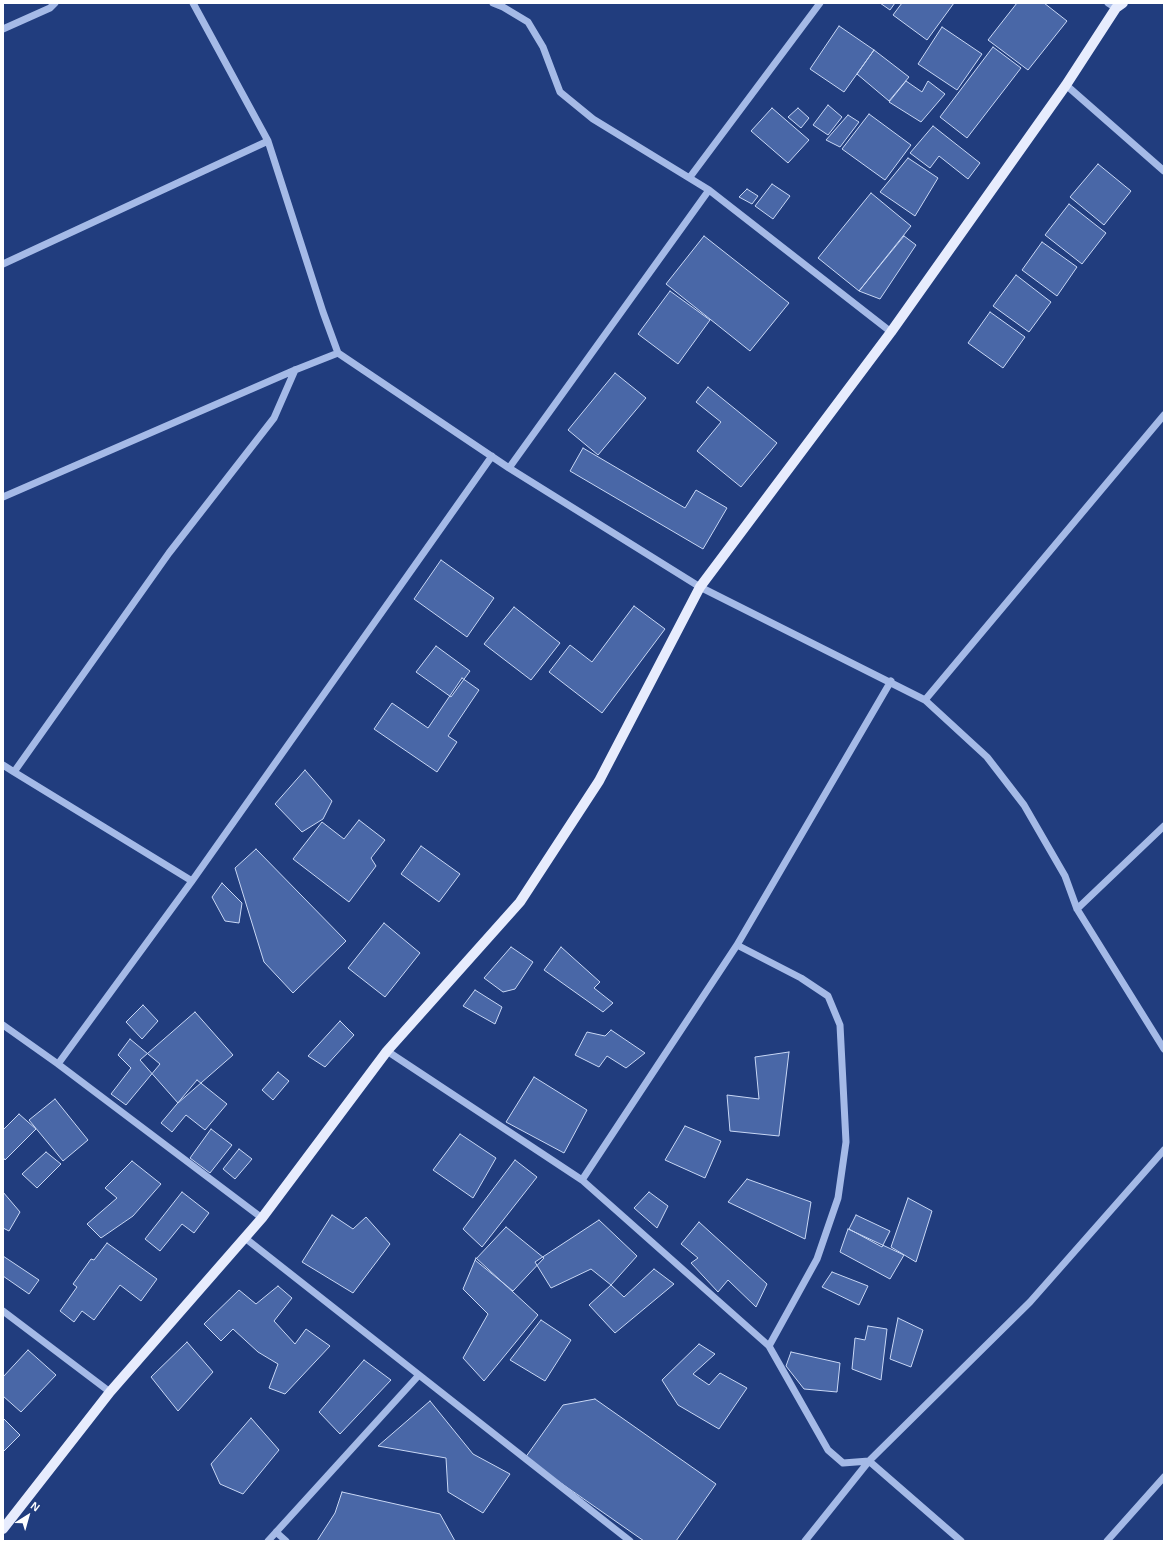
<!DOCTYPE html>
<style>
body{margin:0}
#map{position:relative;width:1167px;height:1544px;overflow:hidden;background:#213d7e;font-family:Arial,sans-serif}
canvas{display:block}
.frame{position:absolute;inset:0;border:4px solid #fff;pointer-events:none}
.north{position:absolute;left:8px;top:1496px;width:40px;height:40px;-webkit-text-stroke:3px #213d7e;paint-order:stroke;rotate:37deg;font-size:11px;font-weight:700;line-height:16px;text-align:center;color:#fff}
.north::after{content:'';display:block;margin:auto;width:14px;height:18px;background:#fff;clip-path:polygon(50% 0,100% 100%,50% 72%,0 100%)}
</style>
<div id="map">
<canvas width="1167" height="1544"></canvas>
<div class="frame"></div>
<div class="north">N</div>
</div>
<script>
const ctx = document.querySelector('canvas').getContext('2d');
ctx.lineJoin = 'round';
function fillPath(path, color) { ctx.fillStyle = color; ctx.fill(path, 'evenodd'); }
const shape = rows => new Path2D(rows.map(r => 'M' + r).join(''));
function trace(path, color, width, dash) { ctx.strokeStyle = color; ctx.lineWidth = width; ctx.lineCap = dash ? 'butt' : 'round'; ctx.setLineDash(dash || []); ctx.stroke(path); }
const building = shape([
 [880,3,895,3,890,10,880,3],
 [902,3,954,3,927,40,893,15,902,3],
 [1017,3,1044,3,1067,21,1028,70,988,40,1017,3],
 [839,26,874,50,844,92,810,69,839,26],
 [942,27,982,54,957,90,918,64,942,27],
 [993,47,1021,68,967,138,940,117,993,47],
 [874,50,909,77,889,101,857,74,874,50],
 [906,81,922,92,928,81,945,94,921,122,889,102,906,81],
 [828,105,842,117,828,135,813,125,828,105],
 [772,108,809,140,788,163,751,131,772,108],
 [798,108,809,118,801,128,788,117,798,108],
 [869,114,911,145,885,180,842,149,869,114],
 [848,115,859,122,840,147,826,140,848,115],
 [933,126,980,163,968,179,939,156,930,168,910,153,933,126],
 [908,158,938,178,915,216,880,192,908,158],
 [1098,164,1131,191,1104,225,1070,197,1098,164],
 [772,184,790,196,773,219,755,206,772,184],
 [747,189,758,196,752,204,739,197,747,189],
 [871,193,911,226,859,291,818,258,871,193],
 [1069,204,1106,233,1082,264,1045,235,1069,204],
 [704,236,789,303,750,351,666,284,704,236],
 [904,236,916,245,880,299,859,291,904,236],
 [1042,242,1077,267,1057,296,1022,270,1042,242],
 [1016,275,1051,302,1029,332,993,306,1016,275],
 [670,291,710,320,678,364,638,334,670,291],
 [990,312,1025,337,1003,368,968,343,990,312],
 [615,373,646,398,598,455,568,430,615,373],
 [708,387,777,443,741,487,697,451,721,422,696,402,708,387],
 [583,448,685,508,696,490,727,508,703,549,570,471,583,448],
 [441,560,494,598,467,637,414,599,441,560],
 [634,606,665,629,602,713,549,672,570,645,592,662,634,606],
 [514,607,560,643,531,680,484,644,514,607],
 [436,646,470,671,451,697,416,672,436,646],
 [462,678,479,690,448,736,457,742,437,772,374,729,392,703,428,728,462,678],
 [305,770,332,801,323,819,302,832,275,804,305,770],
 [359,820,385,840,371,858,376,866,349,902,293,859,322,822,344,839,359,820],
 [421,846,460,874,439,902,401,874,421,846],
 [256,849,346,941,293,993,264,962,235,868,256,849],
 [222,883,242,903,239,923,225,921,212,897,222,883],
 [384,923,420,953,385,997,348,968,384,923],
 [511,947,533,962,515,989,503,992,484,978,511,947],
 [561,947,600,982,594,988,613,1003,603,1012,544,970,561,947],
 [475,990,502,1007,495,1024,463,1006,475,990],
 [143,1005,158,1021,142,1039,126,1022,143,1005],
 [195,1012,233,1055,178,1103,140,1060,195,1012],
 [340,1021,354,1035,325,1067,308,1056,340,1021],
 [611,1030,645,1053,626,1068,607,1056,599,1067,575,1055,587,1032,605,1036,611,1030],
 [130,1039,160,1064,126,1105,111,1094,131,1068,118,1055,130,1039],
 [789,1052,779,1136,730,1131,727,1095,759,1099,755,1057,789,1052],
 [278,1072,289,1081,273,1100,262,1090,278,1072],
 [534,1077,587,1110,564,1153,506,1122,534,1077],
 [197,1080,227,1104,205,1130,186,1115,172,1132,161,1123,197,1080],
 [55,1099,88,1140,63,1161,29,1120,55,1099],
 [19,1114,36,1129,5,1160,3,1157,3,1130,19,1114],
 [685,1126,721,1141,705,1178,665,1160,685,1126],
 [211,1129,232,1145,210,1173,190,1158,211,1129],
 [460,1134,496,1158,473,1198,433,1170,460,1134],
 [239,1149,252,1159,235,1179,223,1169,239,1149],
 [46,1152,61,1164,37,1188,22,1174,46,1152],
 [515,1160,537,1177,482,1247,463,1229,515,1160],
 [132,1161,161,1184,133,1216,101,1238,87,1224,117,1198,105,1188,132,1161],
 [747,1179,811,1202,805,1239,728,1202,747,1179],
 [3,1192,20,1212,9,1231,3,1228,3,1192],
 [182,1192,209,1213,194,1233,182,1224,160,1251,145,1239,182,1192],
 [649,1192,668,1206,657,1228,634,1208,649,1192],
 [908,1198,932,1211,916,1262,891,1247,908,1198],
 [332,1215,353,1229,366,1217,390,1244,353,1293,302,1262,332,1215],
 [856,1215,890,1231,882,1247,849,1229,856,1215],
 [599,1220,637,1256,611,1285,591,1269,551,1288,535,1262,599,1220],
 [699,1222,767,1284,756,1307,728,1280,718,1292,691,1263,698,1258,681,1244,699,1222],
 [506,1227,544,1258,513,1291,475,1260,506,1227],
 [848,1229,904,1255,890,1279,840,1252,848,1229],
 [107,1243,157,1279,141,1301,120,1285,94,1320,82,1311,74,1322,60,1311,77,1287,73,1284,91,1259,94,1260,107,1243],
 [3,1256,39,1280,29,1294,3,1276,3,1256],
 [476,1258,538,1315,484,1381,463,1358,488,1314,463,1289,476,1258],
 [654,1269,674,1284,615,1333,589,1305,611,1285,624,1297,654,1269],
 [832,1272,868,1286,859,1305,822,1287,832,1272],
 [278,1286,292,1298,274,1321,295,1344,306,1329,330,1346,285,1394,269,1388,278,1364,258,1352,233,1329,221,1341,204,1324,239,1290,256,1304,278,1286],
 [898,1318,923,1330,911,1367,890,1359,898,1318],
 [541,1320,571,1340,545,1381,510,1360,541,1320],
 [868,1326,887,1329,881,1380,852,1369,855,1338,865,1340,868,1326],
 [187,1342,213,1372,178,1411,151,1377,187,1342],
 [699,1344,715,1354,693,1374,709,1385,720,1373,747,1388,719,1429,678,1405,662,1380,699,1344],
 [28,1350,56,1375,21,1412,3,1396,3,1377,28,1350],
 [791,1352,840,1363,837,1392,804,1389,786,1366,791,1352],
 [364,1360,391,1380,340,1434,319,1412,364,1360],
 [595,1399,716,1484,676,1541,644,1541,525,1458,563,1405,595,1399],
 [430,1401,473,1454,510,1474,483,1513,448,1492,446,1458,378,1446,430,1401],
 [3,1418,20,1435,3,1452,3,1418],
 [251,1418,279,1450,243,1494,220,1484,211,1464,251,1418],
 [342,1492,440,1514,455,1541,317,1541,335,1513,342,1492]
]);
fillPath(building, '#4967a7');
trace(building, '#c8d7f5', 1);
trace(shape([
 [193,3,268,141,323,312,338,353,509,468,700,587,925,700,987,757,1024,805,1065,876,1077,909,1164,1049],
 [493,3,503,7,528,22,543,47,560,92,593,119,709,190,891,332],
 [1108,3,1116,8],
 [3,29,50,8,55,3],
 [1066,85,1164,171],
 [690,177,820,3],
 [3,264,268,141],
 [509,468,709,190],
 [3,497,295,370,338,353],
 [925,700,1164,415],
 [3,765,14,772],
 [192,881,14,772,169,553,274,418,295,370],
 [1077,909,1164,826],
 [737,945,801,978,828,996,840,1025,846,1142,838,1198,817,1259,769,1346],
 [3,1025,58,1064,262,1218],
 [387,1051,582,1180,769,1346,828,1450,843,1463,869,1461,961,1541],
 [58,1064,192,881,492,456],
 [582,1180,737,945,891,681],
 [245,1238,630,1541],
 [3,1311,110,1392],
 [276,1532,286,1541],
 [268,1541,419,1375],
 [805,1541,869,1461,1030,1302,1164,1150],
 [1107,1541,1164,1477]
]), '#a5bae7', 7);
trace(shape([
 [3,1529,110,1392,262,1218,387,1051,520,902,599,781,700,587,891,332,1066,85,1116,8,1123,3]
]), '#e7ecfd', 10);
</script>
